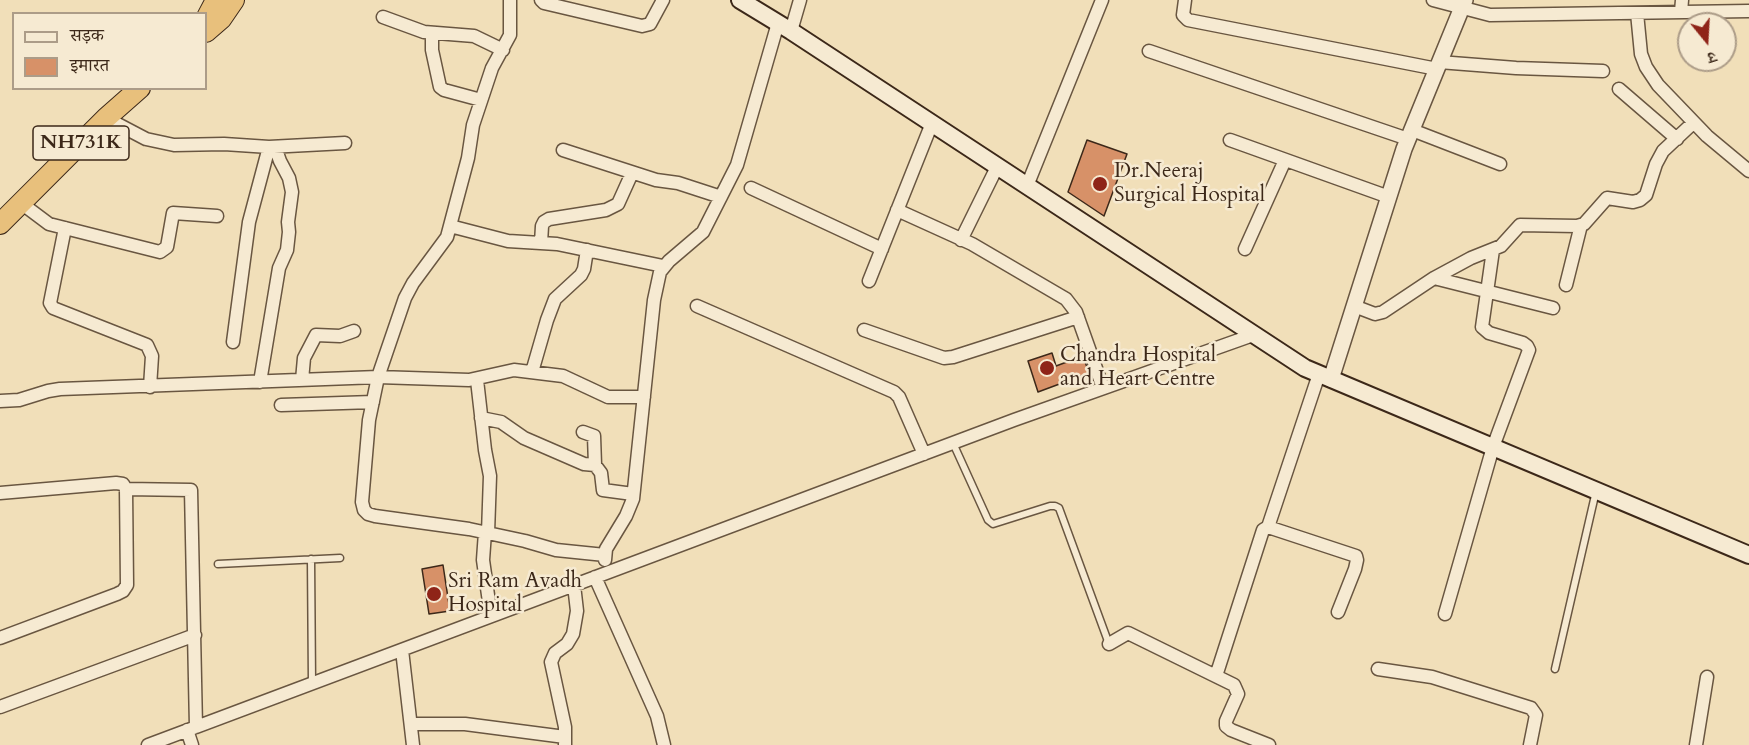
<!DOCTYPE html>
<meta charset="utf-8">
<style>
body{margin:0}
#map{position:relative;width:1749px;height:745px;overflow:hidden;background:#f1dfb9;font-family:Cardo,"Noto Serif Devanagari",serif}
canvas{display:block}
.legend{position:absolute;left:12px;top:12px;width:195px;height:78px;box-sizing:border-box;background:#f6ead2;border:2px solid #ac9c88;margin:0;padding:8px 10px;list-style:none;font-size:18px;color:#3c2819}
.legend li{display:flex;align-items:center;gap:12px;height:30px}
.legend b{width:30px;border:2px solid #ac9c88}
.north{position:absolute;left:1677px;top:12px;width:60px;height:60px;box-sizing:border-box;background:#f6ead2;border:2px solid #ac9c88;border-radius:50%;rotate:162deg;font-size:16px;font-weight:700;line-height:24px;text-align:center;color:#3c2819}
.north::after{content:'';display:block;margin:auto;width:21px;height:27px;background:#8f2418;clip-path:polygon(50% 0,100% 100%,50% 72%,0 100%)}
</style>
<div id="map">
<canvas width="1749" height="745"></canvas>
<ul class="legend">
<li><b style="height:8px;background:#f6ead2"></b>सड़क</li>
<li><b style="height:16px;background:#d79168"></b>इमारत</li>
</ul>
<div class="north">उ</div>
</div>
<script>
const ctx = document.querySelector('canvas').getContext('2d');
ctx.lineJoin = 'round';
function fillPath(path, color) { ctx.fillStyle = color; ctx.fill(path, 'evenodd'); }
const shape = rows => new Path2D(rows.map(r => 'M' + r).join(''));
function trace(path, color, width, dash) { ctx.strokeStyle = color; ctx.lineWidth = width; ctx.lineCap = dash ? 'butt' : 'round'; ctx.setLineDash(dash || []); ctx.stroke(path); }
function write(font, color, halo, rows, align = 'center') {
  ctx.font = font + ' Cardo,serif'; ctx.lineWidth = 5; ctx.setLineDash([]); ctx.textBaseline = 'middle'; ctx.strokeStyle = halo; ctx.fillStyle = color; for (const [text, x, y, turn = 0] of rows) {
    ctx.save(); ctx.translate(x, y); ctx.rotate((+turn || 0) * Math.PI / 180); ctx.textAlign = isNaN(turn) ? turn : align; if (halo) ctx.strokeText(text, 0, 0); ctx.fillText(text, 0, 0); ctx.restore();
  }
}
const building = shape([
 [1087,140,1127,154,1104,216,1068,192,1087,140],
 [1052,353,1056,366,1083,356,1089,373,1038,392,1028,361,1052,353],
 [443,565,450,611,429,614,422,569,443,565]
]);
fillPath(building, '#d79168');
trace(building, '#3c2819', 1.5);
const service = shape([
 [953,443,988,520,993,524,1050,506,1055,506,1059,508,1109,644],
 [311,559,312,683],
 [218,564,340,558],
 [1555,669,1596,491]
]);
const minor = shape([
 [510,0,510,35,492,68,473,125,468,158,447,237,413,283,405,298,378,377,369,420,362,502,364,510,368,514,375,516,469,529,525,541,556,550,605,555],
 [541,0,544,3,642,26,650,24,663,0],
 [1185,0,1183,15,1188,20,1437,69],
 [1433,0,1490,15,1749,11],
 [1681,12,1682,0],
 [1637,13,1641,54,1646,67,1658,85,1707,136,1749,171],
 [383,17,424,32,474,36,503,50],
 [791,31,800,0],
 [432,33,432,50,440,87,444,90,481,100],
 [1149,51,1408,139],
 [1439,62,1516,68,1603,71],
 [1619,89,1677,139],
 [106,118,146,139,174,145,224,144,269,147,345,143],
 [1412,130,1500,164],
 [1230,140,1389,197],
 [563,150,656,180,678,183,721,197],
 [1027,186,1102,0],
 [751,188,882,249],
 [21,203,49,224,160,252,167,247,173,213,217,216],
 [897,210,972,244,1066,299,1076,312,1103,388],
 [450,226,508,241,557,244,663,266],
 [65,228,50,303,53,308,147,345,152,356,150,387],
 [961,240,997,167],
 [541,243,542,226,544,222,549,219,606,210,618,204,632,173],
 [1245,249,1285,160],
 [1434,278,1553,308],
 [869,281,932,123],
 [1566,285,1581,225],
 [697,306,894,392,899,397,924,454],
 [1354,306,1375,314,1383,312,1434,278,1471,258,1501,246,1520,225,1577,226,1584,224,1607,198,1633,202,1640,200,1646,195,1656,164,1663,151,1693,123],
 [864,330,944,358,953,357,1078,317],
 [233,342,249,222,269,147],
 [532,372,547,320,555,299,581,275,584,269,587,250],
 [302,380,304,358,316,335,340,336,354,331],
 [477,380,485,450,490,476,488,533],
 [260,382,279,268,287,250,289,232,288,222,292,192,289,178,280,161,275,147],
 [0,401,19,400,48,391,60,389,378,377,469,380,514,370,563,376,608,397,644,397],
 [281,405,373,402],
 [481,418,501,422,524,438,584,464,595,465],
 [583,432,594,436,595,465,601,473,603,490,633,494],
 [126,489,191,490,196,727],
 [0,493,116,483,123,484,126,489,127,585,123,591,117,594,0,638],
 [1268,527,1319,374],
 [485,532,483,560,491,616],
 [605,560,606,549,626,516,633,499,654,300,660,272,669,261,703,232,737,165,778,23],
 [595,577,657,716,664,745],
 [1445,614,1493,447,1529,350,1527,346,1523,343,1489,333,1482,327,1493,250],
 [1109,644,1128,633,1234,685,1238,694,1226,721,1226,726,1231,730,1269,745],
 [402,650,413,745],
 [1378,669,1432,677,1531,708,1536,715,1530,745],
 [1216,676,1263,530,1268,527,1356,556,1357,560,1355,569,1338,612],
 [0,707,195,635],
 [411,724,465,724,565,737],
 [187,730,192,745],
 [148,745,1014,420,1253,335],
 [565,745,565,727,551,662,555,653,567,644,573,634,577,611,574,585],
 [1696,745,1707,677]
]);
const tertiary = shape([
 [1331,379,1404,149,1465,0]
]);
const secondary = shape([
 [740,0,791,31,1305,368,1749,555]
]);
const trunk = shape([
 [206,19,216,0],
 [206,32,221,19,234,0],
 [0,224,106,118,140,88]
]);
trace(service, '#695641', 9);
trace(minor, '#695641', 15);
trace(tertiary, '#695641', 18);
trace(secondary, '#3c2819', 20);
trace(trunk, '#3c2819', 22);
trace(service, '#f6ead2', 6);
trace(minor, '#f6ead2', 12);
trace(tertiary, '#f6ead2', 15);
trace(secondary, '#f6ead2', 16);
trace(trunk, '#e8c07c', 20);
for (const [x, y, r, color] of [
 [1100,184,8,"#8f2418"],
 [1047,368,8,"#8f2418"],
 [434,594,8,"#8f2418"]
]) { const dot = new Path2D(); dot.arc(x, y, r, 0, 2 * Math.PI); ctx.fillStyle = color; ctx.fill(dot); trace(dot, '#f6ead2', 2); }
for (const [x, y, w] of [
 [81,143,96]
]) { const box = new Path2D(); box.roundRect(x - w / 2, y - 17, w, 34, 4.5); ctx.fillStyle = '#f6ead2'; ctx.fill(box); trace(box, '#3c2819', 1.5); }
write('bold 20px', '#3c2819', null, [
 ["NH731K",81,143]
]);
write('21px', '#3c2819', '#f6ead2', [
 ["Dr.Neeraj",1114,172],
 ["Surgical Hospital",1114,196],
 ["Chandra Hospital",1060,356],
 ["and Heart Centre",1060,380],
 ["Sri Ram Avadh",448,582],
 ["Hospital",448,606]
], 'left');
</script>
